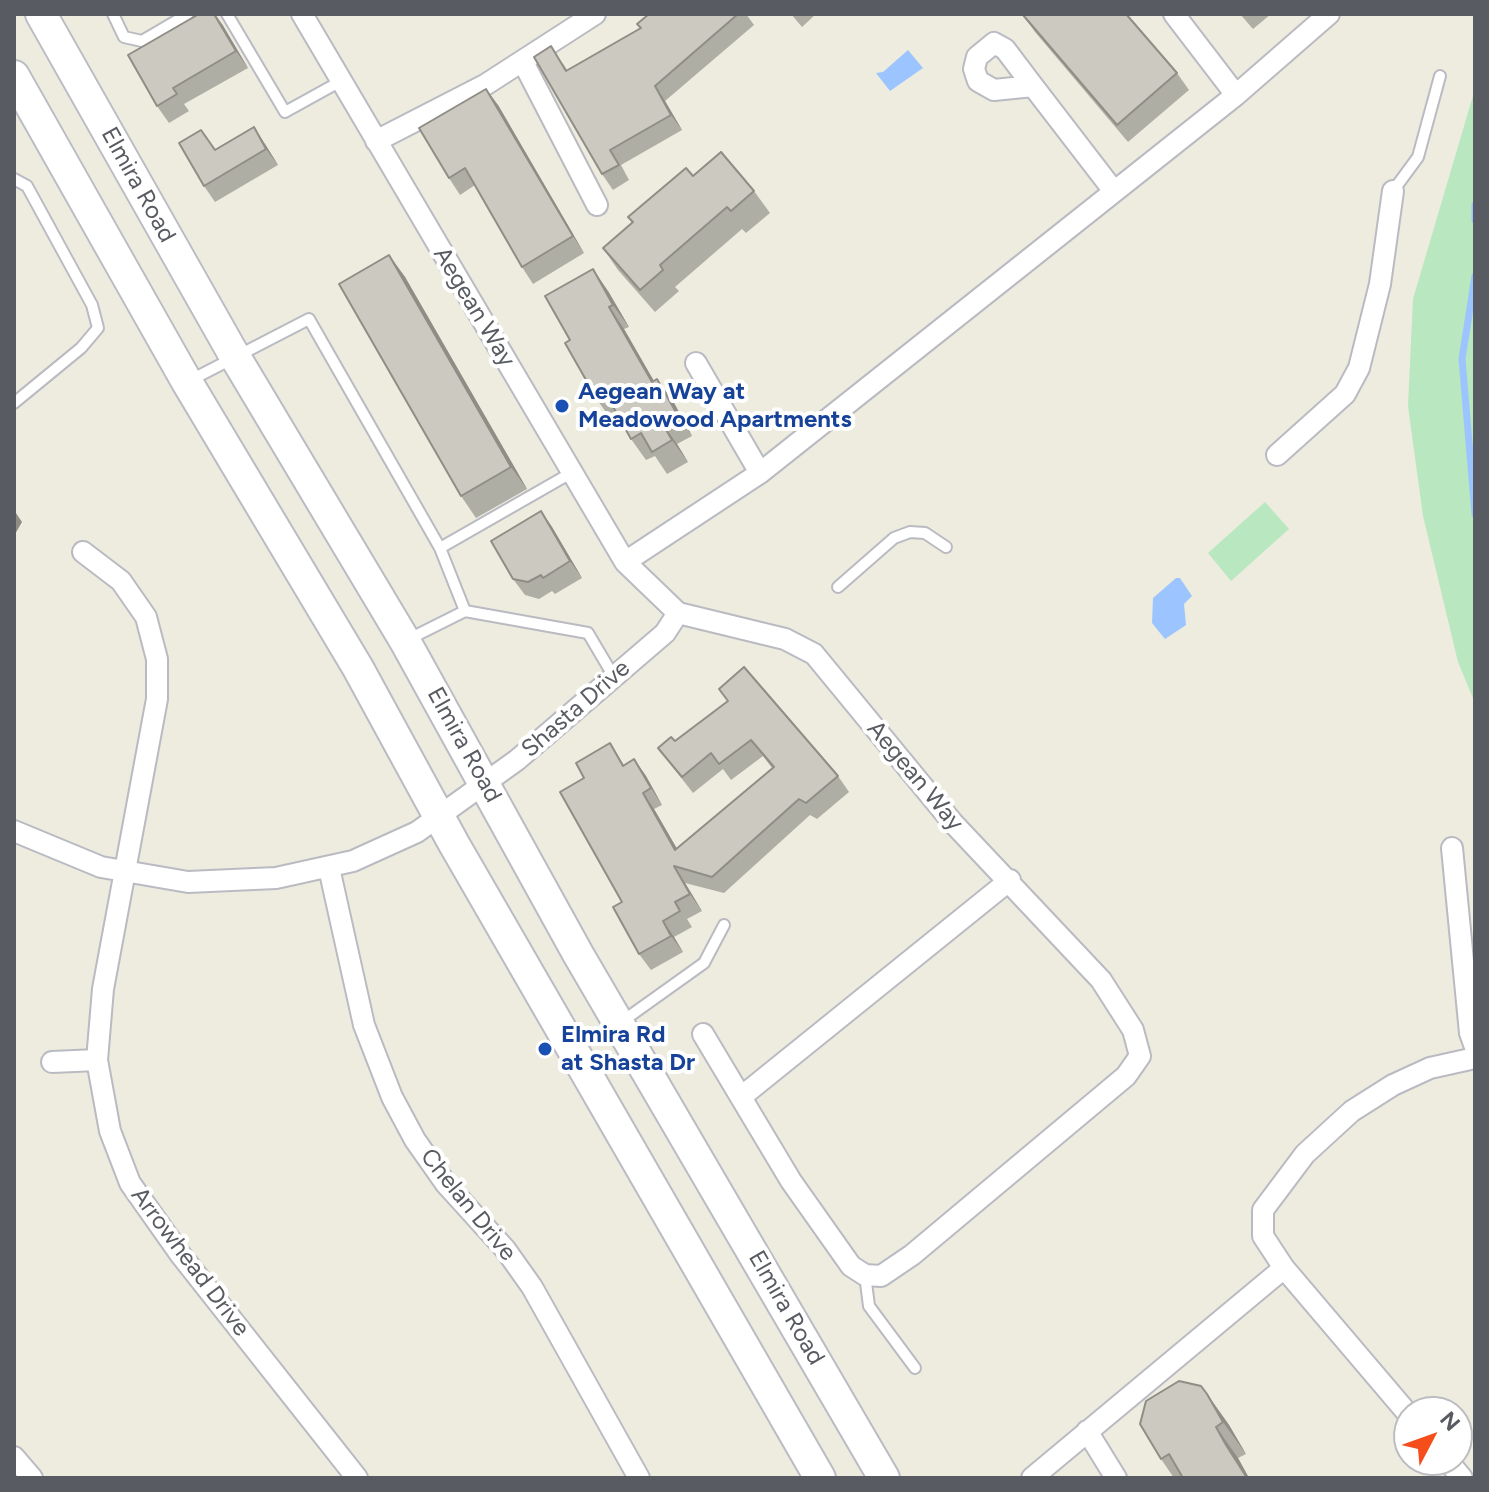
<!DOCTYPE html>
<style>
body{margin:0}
#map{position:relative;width:1489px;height:1492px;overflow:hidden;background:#edecdf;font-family:Figtree,sans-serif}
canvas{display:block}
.frame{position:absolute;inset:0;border:16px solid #585b61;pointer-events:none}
.north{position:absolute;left:1393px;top:1396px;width:80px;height:80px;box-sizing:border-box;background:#fff;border:2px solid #bcbdc0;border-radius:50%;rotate:49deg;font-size:22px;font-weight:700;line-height:32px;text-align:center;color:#585b61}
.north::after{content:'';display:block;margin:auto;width:28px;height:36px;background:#f64e1b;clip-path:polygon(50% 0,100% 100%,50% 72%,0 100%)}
</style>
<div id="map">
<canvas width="1489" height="1492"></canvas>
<div class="frame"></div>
<div class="north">N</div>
</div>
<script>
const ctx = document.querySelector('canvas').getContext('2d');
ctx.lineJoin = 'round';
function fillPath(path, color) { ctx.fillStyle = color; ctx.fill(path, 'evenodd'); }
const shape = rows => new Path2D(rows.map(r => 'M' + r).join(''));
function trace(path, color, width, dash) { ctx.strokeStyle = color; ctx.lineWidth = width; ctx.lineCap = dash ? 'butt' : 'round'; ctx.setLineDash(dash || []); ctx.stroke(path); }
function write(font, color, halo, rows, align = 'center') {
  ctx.font = font + ' Figtree,sans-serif'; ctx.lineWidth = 8; ctx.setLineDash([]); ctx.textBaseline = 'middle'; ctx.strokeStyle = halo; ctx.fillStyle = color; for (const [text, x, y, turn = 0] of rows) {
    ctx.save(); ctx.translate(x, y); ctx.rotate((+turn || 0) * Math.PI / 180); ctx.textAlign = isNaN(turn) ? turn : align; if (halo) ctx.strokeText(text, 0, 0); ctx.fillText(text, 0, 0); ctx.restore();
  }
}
fillPath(shape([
 [1475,89,1475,703,1458,662,1423,516,1408,406,1413,299],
 [1265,502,1289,529,1231,581,1208,553]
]), '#b8e7c0');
fillPath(shape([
 [908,50,923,68,890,91,876,73,883,72],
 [1176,578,1180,578,1192,596,1184,604,1186,625,1165,639,1152,623,1153,598]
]), '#9cc5ff');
trace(shape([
 [1475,205,1475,220],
 [1475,276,1462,359,1475,514]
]), '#9cc5ff', 7);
const lane = shape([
 [113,14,124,37,142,41,188,14],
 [227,14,285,112,341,81],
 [14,179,27,186,92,305,98,328,81,348,14,403],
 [1393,191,1418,157,1440,76],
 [189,381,309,319,440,548,571,473],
 [440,548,465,611,588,633,614,677],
 [838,587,894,538,910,532,925,533,946,547],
 [409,639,465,611],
 [620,1023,704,963,724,925],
 [865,1275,869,1306,915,1368]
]);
const street = shape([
 [302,14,625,562,678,613,785,639,814,654,953,823,1101,980,1133,1030,1140,1056,1126,1076,912,1255,881,1276,865,1275,851,1266,791,1181,703,1034],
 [1174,14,1236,95],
 [523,62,597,205],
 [1033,86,994,90,978,81,974,69,977,57,994,43,1005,49,1033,86,1113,190],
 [376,141,485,85,595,14],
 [696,363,760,473],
 [1277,455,1345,394,1359,368,1380,284,1393,191],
 [83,552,121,581,146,617,157,659,157,699,103,989,97,1060,110,1131,130,1183,180,1254,357,1478],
 [625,562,760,473,1236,95,1329,14],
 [14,831,101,867,188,882,276,878,353,861,417,832,517,760,665,633,678,613],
 [1452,848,1470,1033,1475,1047],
 [329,868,364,1025,392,1097,415,1140,446,1184,505,1249,532,1287,639,1478],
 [52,1062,97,1060],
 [741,1097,1010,880],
 [1409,1415,1284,1268,1263,1236,1263,1210,1305,1154,1352,1111,1393,1085,1430,1068,1475,1058],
 [1087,1431,1116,1478],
 [14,1457,32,1478],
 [1447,1460,1462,1478],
 [1032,1478,1284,1268]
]);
const secondary = shape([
 [41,14,234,355,405,641,578,954,884,1478],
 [14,76,187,382,358,668,454,844,820,1478]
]);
trace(lane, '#babbc2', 14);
trace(street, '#babbc2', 24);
trace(secondary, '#babcc4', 34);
trace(lane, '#fff', 10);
trace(street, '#fff', 20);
trace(secondary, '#fff', 30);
fillPath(shape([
 [649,14,746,14,754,25,665,101,682,130,621,165,629,180,613,190,602,174,562,62,567,70,640,28],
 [791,14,816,14,802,27],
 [1240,14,1271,14,1253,29],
 [1023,15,1177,73,1189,90,1128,142,1035,32],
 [222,24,248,68,184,104,189,111,169,123,157,106],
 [498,105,584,253,533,284,522,267,475,185,460,195,449,178],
 [265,144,278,165,215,202,204,186,215,150],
 [693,176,754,191,770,213,746,233,742,229,675,287,679,291,655,312,618,270,603,248,632,223,628,217],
 [389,255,405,277,527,489,476,518,461,496],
 [608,291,629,327,624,329,654,381,673,401,692,436,677,444,688,462,667,474,655,456,646,460,631,439,620,419,613,422,598,401,570,340],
 [541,511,552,527,582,578,555,594,552,591,539,599,525,595,513,579],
 [728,701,838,776,849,792,817,819,810,815,724,893,685,883,702,911,687,919,692,927,674,937,683,952,651,970,639,954,584,778,610,743,624,765,634,759,646,776,662,805,654,809,677,849,772,768,763,756,731,780,723,769,693,793,658,748,675,741],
 [1207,1394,1229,1425,1246,1454,1238,1458,1249,1478,1174,1478,1161,1459]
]), '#afaea5');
fillPath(shape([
 [215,14,222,24,248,68,236,51],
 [655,86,665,101,682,130,671,115],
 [486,89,498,105,584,253,573,236],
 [254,127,265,144,278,165,266,149],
 [389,255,405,277,527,489,511,467],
 [593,269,608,291,629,327,613,305],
 [609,307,624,329,667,404,652,382],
 [657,379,673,401,692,436,677,414],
 [662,423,677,444,688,462,672,440],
 [14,510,22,522,14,536],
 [541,511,552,527,582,578,570,561],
 [634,759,646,776,662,805,651,788],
 [643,793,654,809,687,866,675,850],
 [674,866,685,883,702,911,690,894],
 [663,921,674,937,683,952,671,936],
 [1207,1394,1229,1425,1246,1454,1223,1422],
 [1216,1427,1238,1458,1249,1478,1247,1478,1226,1445]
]), '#8f8d86');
const building = shape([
 [199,14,214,14,236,51,173,88,177,94,157,106,128,55,199,14],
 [649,14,738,14,655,86,671,115,610,150,619,165,602,174,534,57,551,46,566,71,641,28,637,24,649,14],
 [1025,14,1126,14,1177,73,1117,125,1023,15,1025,14],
 [486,89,573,236,522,267,465,168,449,178,419,128,486,89],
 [254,127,266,149,204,186,179,143,201,130,215,150,254,127],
 [721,152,754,191,731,211,727,207,660,265,663,270,640,290,603,248,633,222,628,217,686,168,693,176,721,152],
 [389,255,511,467,461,496,339,284,389,255],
 [593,269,613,305,609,307,652,382,657,379,677,414,662,423,672,440,652,452,641,433,631,439,607,396,598,401,565,343,570,340,545,296,593,269],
 [541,511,570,561,543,578,541,575,528,582,513,579,491,541,541,511],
 [744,667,838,776,806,803,799,799,712,877,674,866,690,894,675,902,680,911,663,921,671,936,639,954,613,907,622,902,560,792,584,778,576,763,610,743,623,766,634,759,651,788,643,793,675,850,774,767,751,740,719,764,711,753,682,777,658,748,671,737,675,741,728,701,719,689,744,667],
 [1179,1381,1201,1386,1207,1394,1223,1422,1216,1427,1226,1445,1247,1478,1183,1478,1169,1454,1161,1459,1140,1424,1146,1401,1179,1381]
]);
fillPath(building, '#cccac0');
trace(building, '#8f8d86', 2);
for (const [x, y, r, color] of [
 [562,406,8,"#1a4fb4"],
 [545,1049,8,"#1a4fb4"]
]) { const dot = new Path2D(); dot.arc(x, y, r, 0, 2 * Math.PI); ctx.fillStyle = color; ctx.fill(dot); trace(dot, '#fff', 3); }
write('24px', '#585b61', '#fff', [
 ["Elmira Road",138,185,61],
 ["Aegean Way",474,307,59],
 ["Shasta Drive",576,709,-41],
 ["Elmira Road",464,745,61],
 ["Aegean Way",915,776,50],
 ["Chelan Drive",468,1205,51],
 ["Arrowhead Drive",190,1262,53],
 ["Elmira Road",786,1308,60]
]);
write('bold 24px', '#164399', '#fff', [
 ["Aegean Way at",578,392],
 ["Meadowood Apartments",578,420],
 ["Elmira Rd",561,1035],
 ["at Shasta Dr",561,1063]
], 'left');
</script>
